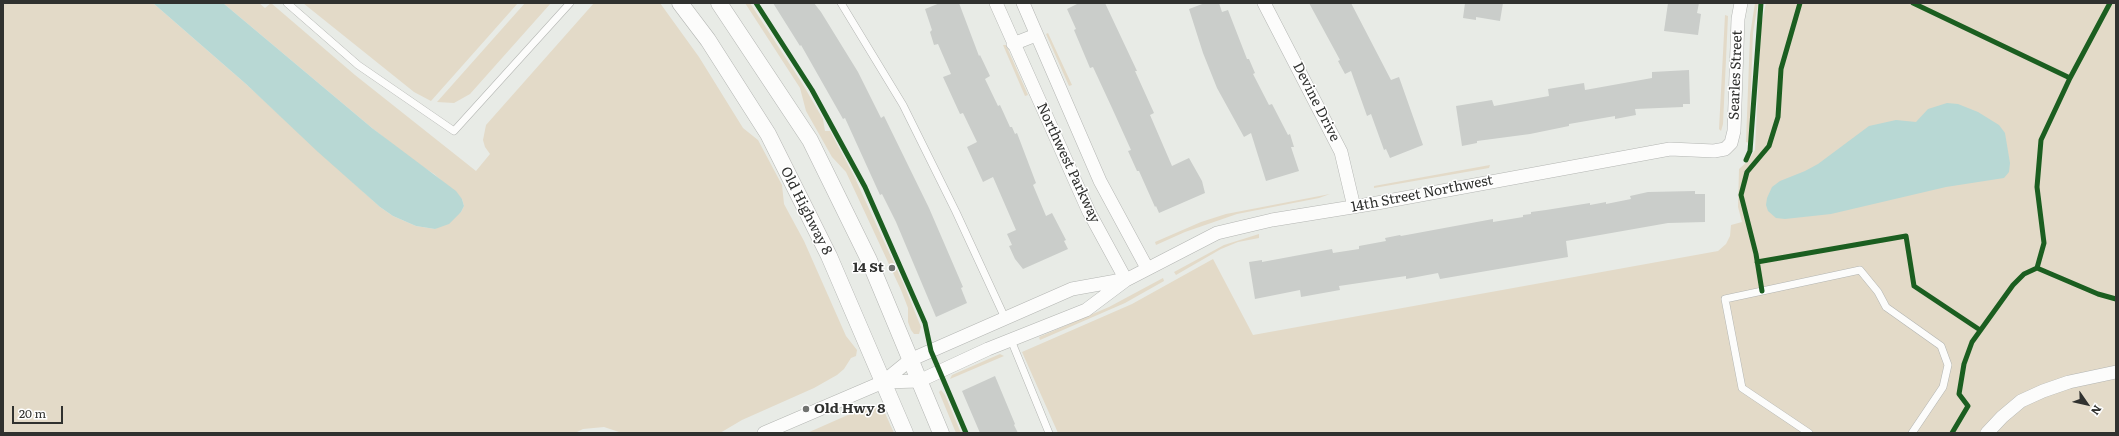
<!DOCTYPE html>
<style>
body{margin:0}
#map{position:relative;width:2119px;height:436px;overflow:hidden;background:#e8ebe6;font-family:Literata,serif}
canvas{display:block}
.frame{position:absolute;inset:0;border:4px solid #30312f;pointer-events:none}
.north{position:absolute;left:2067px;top:384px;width:40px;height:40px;-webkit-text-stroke:3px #fff;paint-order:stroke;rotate:124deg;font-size:11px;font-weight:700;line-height:16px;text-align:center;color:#30312f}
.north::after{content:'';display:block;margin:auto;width:14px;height:18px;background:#30312f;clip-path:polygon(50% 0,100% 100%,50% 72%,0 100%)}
.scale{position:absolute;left:12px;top:406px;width:51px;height:18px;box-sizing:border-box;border:2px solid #30312f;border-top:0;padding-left:5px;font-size:12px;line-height:14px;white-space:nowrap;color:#30312f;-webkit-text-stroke:3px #fff;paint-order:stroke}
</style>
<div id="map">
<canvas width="2119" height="436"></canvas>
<div class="frame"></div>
<div class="north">N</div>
<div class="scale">20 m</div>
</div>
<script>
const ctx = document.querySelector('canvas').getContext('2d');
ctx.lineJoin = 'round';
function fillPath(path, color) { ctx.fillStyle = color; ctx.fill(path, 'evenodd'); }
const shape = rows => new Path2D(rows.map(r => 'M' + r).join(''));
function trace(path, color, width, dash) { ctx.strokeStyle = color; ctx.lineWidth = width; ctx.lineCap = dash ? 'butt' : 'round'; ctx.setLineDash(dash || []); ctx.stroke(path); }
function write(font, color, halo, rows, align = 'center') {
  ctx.font = font + ' Literata,serif'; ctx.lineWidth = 3; ctx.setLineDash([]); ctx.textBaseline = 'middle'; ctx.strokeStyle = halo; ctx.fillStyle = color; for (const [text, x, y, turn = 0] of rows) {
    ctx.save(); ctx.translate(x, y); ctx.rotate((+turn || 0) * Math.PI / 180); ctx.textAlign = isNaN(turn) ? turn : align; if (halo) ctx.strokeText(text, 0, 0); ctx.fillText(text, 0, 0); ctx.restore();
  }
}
fillPath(shape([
 [3,3,153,3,246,84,380,207,393,216,416,226,435,229,461,212,464,206,462,199,434,174,412,160,372,128,223,3,259,3,265,8,271,3,355,75,476,171,490,154,485,147,483,140,486,125,594,3,660,3,699,57,743,128,758,140,782,185,784,204,804,241,846,336,857,350,856,356,851,358,844,369,837,375,814,388,742,420,720,433,622,433,604,427,583,429,575,433,3,433],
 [303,3,518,3,431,101,414,92],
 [525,3,551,3,470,94,454,103,437,102],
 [745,3,750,3,802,83,823,119,825,131,830,131,854,176,904,285,921,327,919,334,914,334,911,330,908,322,908,308,901,290,846,172,832,157,806,111,800,88],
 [1755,3,1758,3,1753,33,1749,143,1746,142,1750,35],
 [1766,3,2116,3,2116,433,1058,433,1022,352,1132,304,1213,259,1253,335,1718,251,1726,244,1730,236,1731,225,1742,222,1738,207,1739,169,1748,161,1755,150,1761,26],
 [1725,15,1728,16,1723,124,1721,131,1719,129],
 [1048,33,1072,85,1069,86,1046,34],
 [1003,45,1006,45,1028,95,1025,96],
 [1490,165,1489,168,1374,188,1374,186],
 [1330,194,1319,198,1237,214,1185,232,1156,245,1155,242,1201,222,1226,214],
 [1259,234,1259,238,1238,242,1221,249,1176,275,1174,272,1224,245],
 [1163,278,1164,281,1125,303,1040,340,1039,337,1109,307],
 [1000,354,1004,356,950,379,952,375],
 [941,390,945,395,961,433,956,433,939,392],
 [866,407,876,407,885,413,894,433,807,433]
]), '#e3dac8');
fillPath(shape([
 [153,3,223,3,372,128,456,191,462,199,464,206,461,212,449,224,435,229,416,226,393,216,380,207,318,152,246,84],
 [1947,103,1958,104,1978,112,1999,125,2005,133,2010,163,2009,172,2004,178,1946,187,1831,214,1785,219,1776,218,1768,211,1766,205,1767,198,1772,187,1780,181,1805,171,1818,164,1869,126,1896,120,1916,122,1928,109]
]), '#b8d8d4');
fillPath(shape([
 [773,3,814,3,821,12,858,72,881,118,884,116,929,208,963,287,961,288,967,303,936,317,896,222,882,194,880,195,845,118,843,119,801,45,800,46],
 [940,3,959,3,979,56,980,55,990,76,985,79,998,106,1000,105,1010,127,1012,127,1015,134,1017,133,1036,183,1033,185,1046,216,1052,213,1066,240,1064,241,1068,249,1023,269,1015,259,1009,246,1012,245,1007,234,1016,230,993,177,983,182,967,147,977,142,963,113,960,114,943,77,951,74,938,44,934,45,930,32,932,30,925,9],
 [1079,3,1105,3,1137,71,1135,71,1154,113,1150,115,1172,166,1189,158,1202,181,1205,193,1159,213,1156,206,1155,207,1139,171,1137,171,1128,151,1131,150,1112,108,1093,67,1090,68,1074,30,1076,29,1067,9],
 [1205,3,1219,3,1222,12,1228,10,1247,59,1249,59,1255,73,1253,74,1269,105,1272,104,1288,135,1290,134,1294,147,1291,147,1299,171,1266,181,1251,133,1244,137,1217,88,1203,53,1189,9],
 [1309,3,1351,3,1391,80,1399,77,1423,145,1390,158,1386,149,1384,150,1371,114,1367,116,1351,71,1345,74,1338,61,1340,60],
 [1465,3,1503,3,1500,21,1476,17,1476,20,1463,18],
 [1668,3,1699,3,1697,13,1701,14,1698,35,1664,31],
 [1689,70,1690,104,1683,104,1683,107,1635,109,1636,115,1615,119,1615,116,1569,124,1569,126,1530,134,1477,141,1477,143,1462,146,1456,106,1492,100,1494,106,1549,96,1548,89,1584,83,1585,90,1652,78,1652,72],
 [1695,191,1695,194,1705,194,1705,222,1668,223,1566,241,1568,257,1440,279,1438,273,1406,279,1406,276,1339,286,1340,290,1301,297,1300,290,1255,299,1249,262,1262,260,1262,262,1332,249,1333,253,1359,249,1359,246,1386,241,1385,238,1400,235,1401,236,1493,219,1493,222,1523,217,1523,215,1531,214,1531,212,1546,210,1590,203,1590,205,1606,202,1606,204,1631,199,1630,196,1648,192],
 [995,376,1015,424,1014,425,1018,433,980,433,962,391]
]), '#cacdca');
const service = shape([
 [287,3,358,65,454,131,570,3],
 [841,3,903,105,956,212,1005,318],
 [1011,340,1049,433],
 [1809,433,1742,388,1725,299,1860,270,1878,292,1886,307,1941,346,1948,365,1943,387,1912,433]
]);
const minor = shape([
 [996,3,1089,212,1126,280],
 [1023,3,1100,181,1147,268],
 [1264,3,1341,152,1354,207],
 [1013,44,1036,35],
 [883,382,919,381,988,349,1086,310,1126,280,1217,233,1272,220,1377,203,1670,149,1714,151,1725,149,1731,143,1734,131,1738,19,1741,3],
 [764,433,883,382,910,360,1072,289,1122,280],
 [1987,433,2002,417,2021,401,2043,391,2069,382,2116,372]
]);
const tertiary = shape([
 [680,3,708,40,768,134,829,256,905,433],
 [719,3,810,140,869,260,941,433]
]);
trace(service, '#b3b5b2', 8);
trace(minor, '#b3b5b2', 14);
trace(tertiary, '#b3b5b2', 17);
trace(service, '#fcfcfb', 7);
trace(minor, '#fcfcfb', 13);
trace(tertiary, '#fcfcfb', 16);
trace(shape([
 [756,3,812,90,865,187,925,323,931,351,966,433],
 [1913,3,2070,78],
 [1746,160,1750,151,1761,3],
 [1757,262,1906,236,1914,286,1980,330],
 [2037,268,2044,243,2037,187,2041,140,2070,78,2110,3],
 [1762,291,1756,254,1741,195,1747,172,1769,146,1778,117,1781,69,1800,3],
 [1952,433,1968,406,1959,394,1964,364,1972,342,2013,285,2024,274,2037,268,2098,294,2116,299]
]), '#1b5e20', 5);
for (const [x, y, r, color] of [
 [892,268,4,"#70726f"],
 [806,409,4,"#70726f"]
]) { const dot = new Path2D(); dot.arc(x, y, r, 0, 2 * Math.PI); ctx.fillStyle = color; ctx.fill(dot); trace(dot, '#fff', 1.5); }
write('14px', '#30312f', '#fff', [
 ["Searles Street",1736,75,-88],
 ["Devine Drive",1316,102,63],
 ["Northwest Parkway",1068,163,65],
 ["14th Street Northwest",1422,194,-11],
 ["Old Highway 8",806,211,63]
]);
write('bold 14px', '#30312f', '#fff', [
 ["14 St",884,268],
 ["Old Hwy 8",814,409,"left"]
], 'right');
</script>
